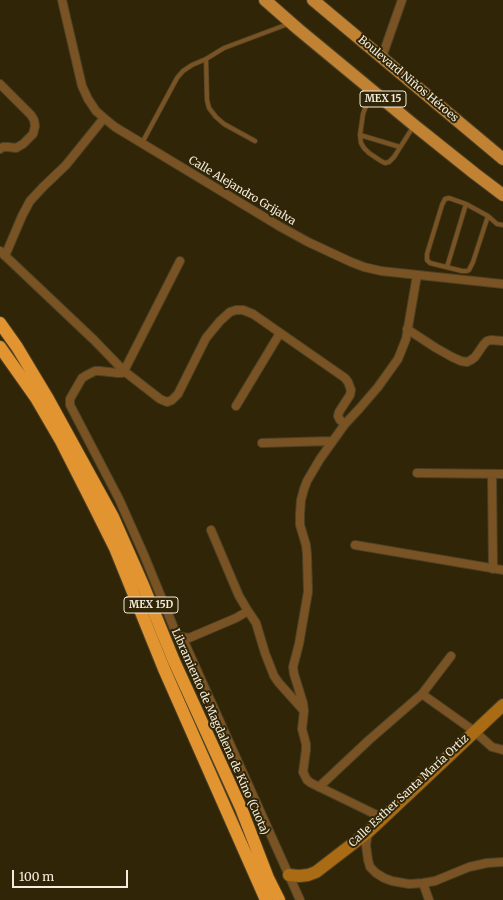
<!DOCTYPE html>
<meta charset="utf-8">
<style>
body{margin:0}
#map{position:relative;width:503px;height:900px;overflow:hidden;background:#312507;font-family:Merriweather,serif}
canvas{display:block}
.scale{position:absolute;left:12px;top:870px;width:116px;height:18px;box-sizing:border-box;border:2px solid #f4eddc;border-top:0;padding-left:5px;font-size:12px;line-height:14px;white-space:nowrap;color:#f4eddc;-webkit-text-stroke:3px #312507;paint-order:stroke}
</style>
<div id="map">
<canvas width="503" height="900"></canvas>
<div class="scale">100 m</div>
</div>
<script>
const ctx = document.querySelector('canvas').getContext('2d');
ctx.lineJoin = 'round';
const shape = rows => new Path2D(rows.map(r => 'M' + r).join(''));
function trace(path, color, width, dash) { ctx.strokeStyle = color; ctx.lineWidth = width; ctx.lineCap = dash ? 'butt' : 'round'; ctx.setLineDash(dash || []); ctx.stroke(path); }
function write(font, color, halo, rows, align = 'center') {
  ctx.font = font + ' Merriweather,serif'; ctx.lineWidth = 4; ctx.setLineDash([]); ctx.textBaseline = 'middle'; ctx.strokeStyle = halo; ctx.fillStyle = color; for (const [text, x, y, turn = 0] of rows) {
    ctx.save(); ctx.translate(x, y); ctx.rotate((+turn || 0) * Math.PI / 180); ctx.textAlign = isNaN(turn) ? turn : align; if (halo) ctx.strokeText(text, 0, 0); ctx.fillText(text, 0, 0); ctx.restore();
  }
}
const lane = shape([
 [371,92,363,114,360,135,361,143,364,148,369,153,381,161,385,163,389,162,394,157,413,127],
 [360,135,400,147],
 [255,141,224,124,216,117,209,108,207,100,206,59,224,48,288,24],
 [142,143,177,78,183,71,192,65,206,59],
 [488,216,473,262,469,270,467,271,462,271,430,263,427,260,427,254,442,205,445,199,449,198,466,204,488,216,497,224,503,225],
 [447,267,466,204]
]);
const street = shape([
 [62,0,82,86,88,99,96,111,104,118,115,127,279,226,308,242,351,262,364,267,381,271,503,284],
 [382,57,402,0],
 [0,84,31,115,34,120,35,126,33,134,23,144,16,148,8,147,3,147,0,149],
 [0,251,94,340,124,371,160,399,167,402,172,400,178,394,206,338,220,321,230,312,236,310,243,310,253,314,345,378,348,382,351,390,350,395,339,412,338,416,340,420,345,424],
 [5,256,22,216,30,201,43,187,66,165,104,118],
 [180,261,124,371,122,373,118,373,100,371,95,371,87,375,82,378,70,399,70,405,119,499,144,555,176,633,182,637,189,638,236,618,248,611,239,596,211,530],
 [407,329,436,348,452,357,461,361,467,362,471,360,475,357,484,344,487,341,491,340,503,341],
 [236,406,280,333],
 [262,443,332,441],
 [417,473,503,474],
 [492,474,493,569],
 [355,545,503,570],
 [248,611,256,623,265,653,274,676,279,683,304,711],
 [182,637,300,900],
 [422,694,451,656],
 [319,787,369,740,422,694,474,731,492,747,503,750],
 [383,818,311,783,307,780,303,772,306,750,306,744,302,729,304,711,303,703,294,674,293,667,299,644,308,592,307,554,306,545,300,525,300,514,301,500,304,489,307,481,320,459,345,424,359,409,378,387,398,359,406,339,417,275],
 [368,832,366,845,368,860,370,867,376,873,384,878,392,881,409,884,423,883,435,881,469,867,487,863,503,862],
 [423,883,429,900]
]);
const secondary = shape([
 [289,875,299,876,308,875,316,872,368,832,383,818,503,705]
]);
const primary = shape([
 [265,0,298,29,414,125,474,173,503,195],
 [313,0,503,159]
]);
const highway = shape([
 [0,323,17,347,47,397,113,517,143,585,174,661,241,808,268,878,279,900],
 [0,347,36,398,61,441,93,504,115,548,164,669,266,900]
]);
trace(lane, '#4c4125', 5.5);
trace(street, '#4c4125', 10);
trace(secondary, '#4c4125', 14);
trace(primary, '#4c4125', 14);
trace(highway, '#4c4125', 14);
trace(lane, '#7a5325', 4);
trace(street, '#7a5325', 8);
trace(secondary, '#a96b13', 12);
trace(primary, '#c28234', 12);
trace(highway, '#e19430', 12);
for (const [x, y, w] of [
 [383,99,46],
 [151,605,54]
]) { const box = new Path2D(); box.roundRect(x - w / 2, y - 8, w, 16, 3); ctx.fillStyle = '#312507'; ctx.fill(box); trace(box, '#f4eddc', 1); }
write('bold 10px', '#f4eddc', null, [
 ["MEX 15",383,99],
 ["MEX 15D",151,605]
]);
write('11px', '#f4eddc', '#312507', [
 ["Boulevard Niños Héroes",408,79,40],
 ["Calle Alejandro Grijalva",242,191,31],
 ["Libramiento de Magdalena de Kino (Cuota)",220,732,66],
 ["Calle Esther Santa María Ortiz",409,791,-43]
]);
</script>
